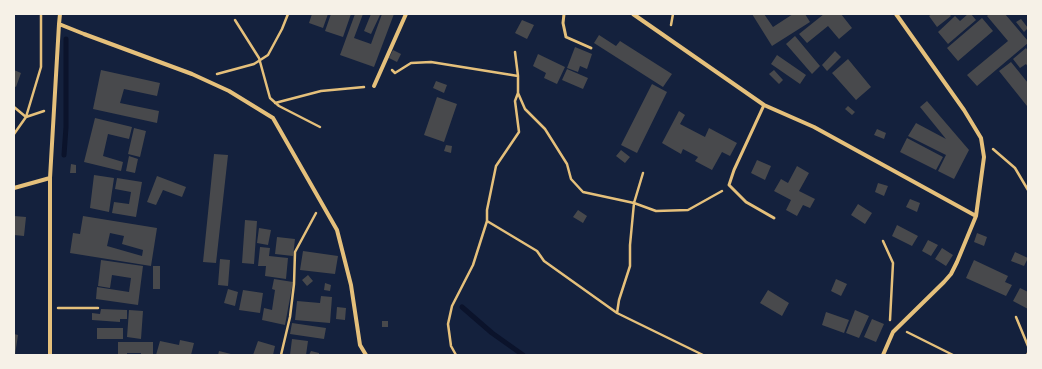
<!DOCTYPE html>
<style>
body{margin:0}
#map{position:relative;width:1042px;height:369px;overflow:hidden;background:#14213d;font-family:Spectral,serif}
canvas{display:block}
.frame{position:absolute;inset:0;border:15px solid #f6f1e7;pointer-events:none}
</style>
<div id="map">
<canvas width="1042" height="369"></canvas>
<div class="frame"></div>
</div>
<script>
const ctx = document.querySelector('canvas').getContext('2d');
ctx.lineJoin = 'round';
const shape = rows => new Path2D(rows.map(r => 'M' + r).join(''));
function trace(path, color, width, dash) { ctx.strokeStyle = color; ctx.lineWidth = width; ctx.lineCap = dash ? 'butt' : 'round'; ctx.setLineDash(dash || []); ctx.stroke(path); }
function fillPath(path, color) { ctx.fillStyle = color; ctx.fill(path, 'evenodd'); }
trace(shape([
 [64,155,66,127,66,39],
 [462,307,492,333,523,355]
]), '#0b132b', 5);
fillPath(shape([
 [312,14,328,14,323,28,309,23],
 [331,14,351,14,343,37,325,31],
 [355,14,363,14,354,38,371,44,382,14,394,14,374,67,340,55],
 [371,14,380,15,371,34,364,31],
 [752,14,764,14,773,27,793,14,805,14,810,22,772,46],
 [824,14,841,14,852,28,839,39,828,26,807,43,799,34],
 [932,14,949,14,951,16,937,27,929,16],
 [968,14,971,14,976,20,948,44,938,32,955,16,960,21],
 [989,14,1005,14,1028,41,1028,43,977,86,967,75,1008,41,987,16],
 [982,18,993,31,958,61,947,48],
 [1021,19,1028,28,1024,32,1016,22],
 [522,20,534,25,527,39,515,33],
 [599,35,616,46,620,41,672,74,663,87,594,43],
 [795,36,820,66,812,74,786,44],
 [575,47,592,54,587,69,580,66,578,72,567,68],
 [1026,48,1028,51,1028,67,1026,64,1020,68,1013,59],
 [393,50,401,54,397,62,389,58],
 [835,51,841,57,827,71,822,65],
 [538,54,565,67,557,84,544,78,546,73,533,66],
 [777,55,806,75,800,84,771,64],
 [848,59,871,87,856,100,832,73],
 [1011,62,1028,83,1028,104,1027,106,999,71],
 [567,69,588,78,583,89,562,80],
 [14,70,21,73,16,87,14,86],
 [101,70,160,83,157,96,124,89,120,103,159,111,157,123,93,109],
 [774,70,783,80,779,84,769,74],
 [436,81,447,85,444,93,433,88],
 [652,84,667,92,637,153,621,145],
 [437,97,457,104,444,142,424,135],
 [927,101,969,150,954,179,938,171,946,155,908,136,916,123,946,139,920,107],
 [848,106,855,112,852,115,845,109],
 [679,111,685,115,680,124,705,137,709,128,737,143,730,156,722,152,712,170,695,161,698,157,683,149,681,154,662,143],
 [95,118,132,127,129,139,108,134,103,156,123,162,121,171,84,162],
 [134,128,146,131,140,157,128,154],
 [877,129,886,133,884,139,874,135],
 [907,138,943,157,936,170,900,152],
 [446,145,452,146,451,153,444,151],
 [621,150,630,157,625,163,616,156],
 [214,154,228,155,216,263,203,262],
 [129,156,138,159,135,173,126,171],
 [757,160,771,166,765,180,751,173],
 [71,164,76,165,76,173,70,173],
 [797,166,809,173,799,191,815,199,810,208,803,205,797,216,786,210,791,200,774,191,781,179,788,183],
 [94,175,114,178,109,212,90,208],
 [157,176,186,187,182,197,163,190,156,205,147,202],
 [117,178,142,182,136,217,112,213,114,202,129,204,131,192,115,189],
 [878,183,888,186,884,196,875,192],
 [910,199,920,203,917,212,906,207],
 [858,204,872,213,865,224,851,215],
 [578,210,587,216,583,223,573,217],
 [14,216,26,217,24,236,14,235],
 [83,216,157,228,151,266,70,253,73,233,80,234],
 [110,233,124,236,122,244,143,250,142,256,107,246],
 [245,220,257,221,254,264,242,263],
 [897,225,918,236,912,246,892,236],
 [259,228,271,230,268,245,257,243],
 [977,233,987,237,984,246,974,242],
 [277,237,295,239,293,256,275,254],
 [928,240,938,245,931,256,922,251],
 [260,247,270,248,269,256,288,258,286,279,265,276,266,266,258,266],
 [942,248,953,255,946,266,935,259],
 [303,251,338,256,335,274,300,270],
 [1015,252,1028,258,1024,266,1011,261],
 [220,259,230,260,228,286,218,285],
 [101,260,143,266,138,305,96,299,97,287,129,292,131,278,112,275,110,288,98,286],
 [974,260,1008,276,1005,282,1012,285,1006,296,966,278],
 [153,266,160,266,160,289,153,289],
 [308,275,313,281,307,286,302,280],
 [274,279,293,282,285,325,262,320,264,308,272,310,275,290,272,289],
 [836,279,847,284,841,296,831,291],
 [325,283,331,285,330,291,324,290],
 [1020,288,1028,292,1028,309,1013,301],
 [228,289,238,292,235,306,224,303],
 [243,290,263,293,260,313,239,310],
 [768,290,789,303,782,316,760,303],
 [321,296,332,297,330,323,295,320,297,301,320,303],
 [337,307,346,308,345,320,336,319],
 [101,309,127,310,127,319,120,319,120,322,92,320,92,313,100,314],
 [129,310,143,311,141,339,127,337],
 [855,310,869,316,859,338,846,333],
 [826,312,849,320,844,333,822,325],
 [872,319,884,324,876,342,864,337],
 [382,321,388,321,388,327,382,327],
 [292,323,326,328,324,339,290,334],
 [97,328,123,328,123,339,97,339],
 [14,334,18,335,15,355,14,355],
 [292,339,308,341,306,355,290,355],
 [180,340,194,343,191,355,156,355,160,341,179,345],
 [258,341,275,346,273,355,253,355],
 [118,342,153,342,153,355,141,355,141,353,127,353,127,355,118,355],
 [219,351,231,354,231,355,218,355],
 [311,351,319,353,319,355,309,355]
]), '#48494c');
trace(shape([
 [235,20,259,58,270,98,279,106,320,127],
 [671,25,673,14],
 [515,52,518,76,518,93,525,109,545,129,567,164,571,179,583,192,634,203,656,211,688,210,722,191],
 [392,70,395,73,411,63,431,62,518,76],
 [217,74,254,64,268,55,282,29,288,14],
 [518,93,515,101,519,132,496,166,487,210,487,221,537,251,544,261,617,313,703,355],
 [275,103,321,91,364,87],
 [14,107,26,117,41,67,41,14],
 [14,134,26,117,44,111],
 [993,149,1015,168,1028,190],
 [883,241,893,263,890,320],
 [58,308,98,308],
 [617,313,619,300,630,266,630,245,634,203,643,173],
 [1016,317,1028,346],
 [907,332,953,355],
 [281,355,290,317,294,284,295,252,316,213],
 [456,355,451,346,448,324,452,306,473,265,487,221],
 [1027,355,1028,353]
]), '#e5c07b', 2.5);
trace(shape([
 [564,14,563,23,566,37,591,48],
 [764,105,734,170,729,185,746,202,774,218]
]), '#e5c07b', 3);
trace(shape([
 [633,14,764,105,814,127,976,216],
 [59,24,84,34,192,74,229,91,273,118,337,230,351,285,360,345,366,355],
 [374,86,406,14],
 [14,188,50,178],
 [50,355,50,178,59,24,60,14],
 [883,355,893,332,944,282,951,274,957,262,976,216,984,157,981,138,964,110,896,14]
]), '#e5c07b', 4);
</script>
